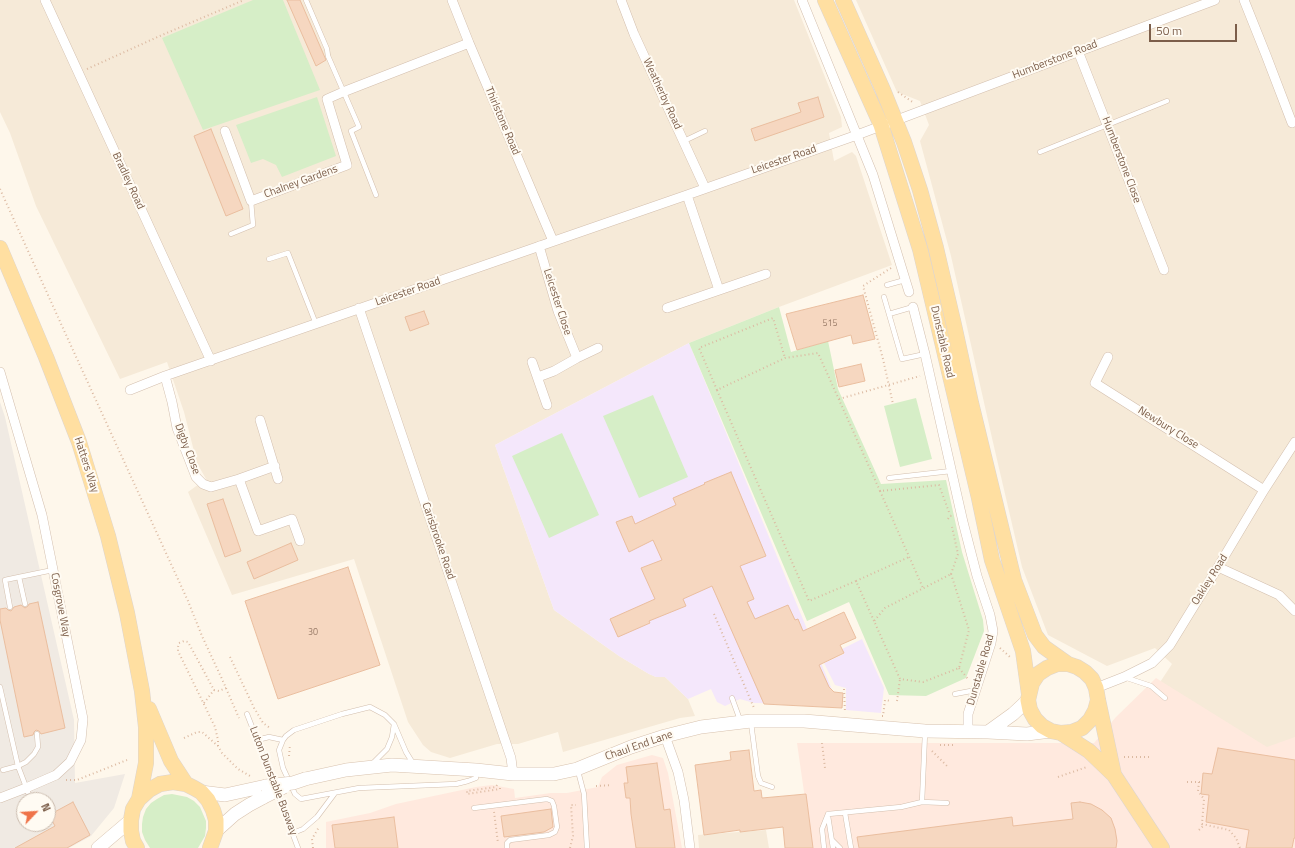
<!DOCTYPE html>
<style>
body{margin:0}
#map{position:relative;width:1295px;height:848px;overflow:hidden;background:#fef7eb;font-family:"Titillium Web",sans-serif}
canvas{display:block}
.north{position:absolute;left:16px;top:792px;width:40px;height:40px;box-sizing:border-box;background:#fffbf3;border:1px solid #cbbcaf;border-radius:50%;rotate:65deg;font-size:11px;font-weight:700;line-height:16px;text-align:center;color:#7c5e4a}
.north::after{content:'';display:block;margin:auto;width:14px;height:18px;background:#ef7349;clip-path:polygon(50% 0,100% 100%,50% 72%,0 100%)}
.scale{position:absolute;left:1149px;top:24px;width:88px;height:18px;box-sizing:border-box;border:2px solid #7c5e4a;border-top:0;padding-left:5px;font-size:12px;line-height:14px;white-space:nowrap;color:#7c5e4a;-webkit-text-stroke:3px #fffbf3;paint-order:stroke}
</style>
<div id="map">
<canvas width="1295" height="848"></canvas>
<div class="north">N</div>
<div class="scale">50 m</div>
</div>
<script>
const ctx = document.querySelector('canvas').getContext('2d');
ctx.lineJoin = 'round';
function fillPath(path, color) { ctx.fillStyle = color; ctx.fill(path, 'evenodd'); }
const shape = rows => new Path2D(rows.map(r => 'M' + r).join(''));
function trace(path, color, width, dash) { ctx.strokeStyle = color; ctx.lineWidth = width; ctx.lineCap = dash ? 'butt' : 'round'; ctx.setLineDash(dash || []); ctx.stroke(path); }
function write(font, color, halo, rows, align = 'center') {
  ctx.font = font + ' "Titillium Web",sans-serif'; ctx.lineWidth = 4; ctx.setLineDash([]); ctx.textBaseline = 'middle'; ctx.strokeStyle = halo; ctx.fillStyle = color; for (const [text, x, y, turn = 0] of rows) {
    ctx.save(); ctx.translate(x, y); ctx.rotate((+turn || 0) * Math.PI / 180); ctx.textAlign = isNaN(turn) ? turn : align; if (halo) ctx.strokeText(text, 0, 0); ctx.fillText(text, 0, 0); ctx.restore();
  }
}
fillPath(shape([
 [0,0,794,0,841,117,842,127,829,133,834,161,852,152,856,156,892,265,779,307,689,343,495,445,554,610,619,656,649,674,656,677,665,677,688,699,695,716,680,718,563,752,558,732,518,744,497,744,450,758,431,752,423,745,408,722,354,559,232,595,188,492,206,479,197,463,184,412,167,362,120,379,36,206,10,133,0,112],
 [856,0,1295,0,1295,848,1122,740,1172,664,1155,648,1107,666,1048,635,1022,567,992,438,951,256,920,141,929,125,920,101,897,92],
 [766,830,769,848,699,848,698,835]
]), '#f6ead8');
fillPath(shape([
 [1156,678,1267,747,1295,737,1295,848,812,848,797,743,1094,743,1116,717],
 [652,755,663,758,668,773,682,848,326,848,326,822,370,813,396,804,476,787,492,785,514,789,515,798,551,793,567,793,598,787,602,777,617,765]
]), '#ffe9de');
fillPath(shape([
 [0,402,5,417,74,720,75,783,125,774,114,808,91,836,69,848,0,848],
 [24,800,48,800,48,824,24,824]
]), '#f0eae3');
fillPath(shape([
 [689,343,833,692,832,704,754,703,740,699,725,706,717,702,711,689,688,699,665,677,656,677,649,674,619,656,554,610,495,445],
 [862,639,884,688,881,713,846,710,846,688,835,685,824,663,844,654,842,649]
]), '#f4e7fb');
fillPath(shape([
 [253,0,283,0,320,90,203,130,162,38],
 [317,97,336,156,282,177,276,165,263,159,251,163,236,125],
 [779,307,791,352,828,341,838,389,881,484,946,480,962,552,983,620,984,631,966,678,926,696,889,695,849,602,807,621,689,343],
 [653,395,688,477,639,498,603,416],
 [916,398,932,459,900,467,884,406],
 [562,433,599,515,549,538,512,456],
 [172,794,187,797,194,801,200,807,206,821,206,828,205,836,198,848,150,848,145,840,142,832,142,824,143,817,146,809,151,803,157,799,164,795]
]), '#d6eec7');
const building = shape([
 [287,0,300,0,326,60,316,66,287,0],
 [818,97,824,117,755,141,751,129,801,112,798,103,818,97],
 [211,129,243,209,226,216,194,136,211,129],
 [863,295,875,339,853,344,851,335,797,350,786,314,863,295],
 [424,311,429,324,410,331,405,317,424,311],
 [861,364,865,381,839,387,835,370,861,364],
 [731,472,766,556,740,566,754,599,747,602,755,619,788,605,795,620,798,619,803,631,844,612,856,638,840,645,844,653,819,665,829,687,834,692,843,693,842,708,764,704,712,586,683,599,686,606,649,621,650,623,618,637,610,619,655,599,641,568,662,560,653,540,629,552,616,522,632,516,635,524,676,505,673,498,705,484,704,483,731,472],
 [223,499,241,551,225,557,207,504,223,499],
 [291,543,298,560,254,579,247,562,291,543],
 [348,567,380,665,278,699,245,601,348,567],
 [38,602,65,728,41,734,39,731,36,730,34,732,33,735,24,737,0,620,0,609,6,608,8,610,11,611,14,607,21,605,25,608,28,606,29,604,38,602],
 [1218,748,1295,760,1295,838,1294,838,1292,848,1246,848,1249,830,1206,822,1209,795,1201,794,1203,773,1212,774,1218,748],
 [749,750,754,791,761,790,762,798,806,794,813,848,785,848,783,827,740,832,740,830,704,835,695,765,731,760,730,752,749,750],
 [657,763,664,810,670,809,675,848,636,848,631,814,630,798,626,798,624,783,628,783,626,767,657,763],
 [73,802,90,835,67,848,15,848,55,826,49,815,73,802],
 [1080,802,1091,804,1102,810,1111,818,1115,829,1117,841,1116,848,859,848,857,837,1012,817,1013,826,1073,819,1071,803,1080,802],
 [551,809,553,827,544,832,504,837,501,816,551,809],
 [394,817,398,848,335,848,332,825,394,817]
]);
fillPath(building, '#f6d7c0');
trace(building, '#eabe9f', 1);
const lane = shape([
 [306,0,327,49,328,56,359,127,351,131,376,195],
 [684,141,705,131],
 [1040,152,1167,101],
 [231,234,253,225,251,201],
 [269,259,288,253,316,324],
 [887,285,905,280],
 [884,297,902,359,925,354],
 [889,314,913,307],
 [889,478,951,471],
 [25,604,19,577,53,570],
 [10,607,5,580,19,577],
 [1124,677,1151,686,1165,698],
 [0,687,18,766,26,762,34,754,38,747,37,734],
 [955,694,976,690],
 [732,698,740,720],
 [247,714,274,783],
 [751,723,758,776,761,783,772,787],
 [257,740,269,737,283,740],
 [373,763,387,749,392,737,394,724],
 [414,765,406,752,394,724,385,715,370,707,342,714,294,730,286,736,283,740,279,750,283,768,295,794,301,799,359,788,456,784,468,781,476,778,476,772],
 [3,770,18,766,31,800],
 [578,771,584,794,587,848],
 [277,792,298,848],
 [922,802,925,733],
 [474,808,547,799,552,801,554,806,557,827,555,832,549,835,510,840,507,843,507,848],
 [845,813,851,848],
 [828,814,901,807,922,802,947,803],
 [828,816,833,848],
 [293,833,303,829,317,817,335,793],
 [832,840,840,848],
 [824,848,822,829,828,814]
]);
const street = shape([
 [45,0,211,361],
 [452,0,469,43,553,241],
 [621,0,634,34,705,188],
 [802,0,873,175,909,292],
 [1244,0,1266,55,1292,123],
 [1078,51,1164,270],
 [225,131,251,201,347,165,327,99,343,92,469,43],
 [687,195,719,290],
 [539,246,558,311,577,358],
 [913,307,925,354,963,522,977,576,990,615,993,631,991,643,968,714,968,732],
 [359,308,511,758,513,774],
 [667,308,766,274],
 [1108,357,1095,383,1264,490],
 [532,362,547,405],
 [0,372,42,515,83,719,81,740,70,762,56,775,26,788,0,798],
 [165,376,172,402,177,428,196,477,203,484,211,487,239,479,275,466],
 [538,377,554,371,577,358,598,348],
 [130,390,165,376,687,195,857,135,1215,0],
 [260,420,278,479],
 [239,479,258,531,292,519,300,541],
 [1218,567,1279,595,1295,611],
 [1096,688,1124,677,1152,663,1170,645,1218,567,1264,490,1295,442],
 [665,736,678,772,684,800,690,848]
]);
const secondary = shape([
 [988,732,1013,714,1028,700],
 [305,779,346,770,392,765,476,770,513,774,554,774,577,769,631,747,665,736,701,727,751,721,804,721,925,731,988,732,1027,734,1051,731],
 [201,792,225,795,266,786],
 [216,831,235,814,249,805,264,797],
 [98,848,131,820]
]);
const primary = shape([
 [825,0,881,125,920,249,979,498,992,560,1023,651,1029,694],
 [843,0,883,90,904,142,920,190,936,248,954,325,971,403,1014,580,1035,635,1044,647,1068,664],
 [0,248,46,357,79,442,108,536,127,613,142,691,146,727,146,763,139,799],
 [1098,700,1095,711,1090,720,1082,728,1072,732,1061,733,1051,731,1042,726,1035,719,1030,710,1028,700,1032,683,1038,674,1047,668,1057,664,1068,664,1077,667,1085,672,1092,679,1096,688,1098,700,1114,775],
 [149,709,171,761,186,784],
 [1061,733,1089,751,1114,775,1162,848],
 [137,848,133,841,131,831,131,820,133,809,139,799,149,790,160,784,173,782,186,784,194,788,201,792,208,800,213,810,216,820,216,831,210,848]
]);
trace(lane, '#d3bfae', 5.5);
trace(street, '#d3bfae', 10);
trace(secondary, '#d8c2ae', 14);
trace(primary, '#ddd5d0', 16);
trace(shape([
 [87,69,162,35,244,0],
 [898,92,914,103],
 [0,189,67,337,188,601,202,636,222,679,239,718],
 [891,268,863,286,883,359,893,404],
 [717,390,699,348,773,318,785,358],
 [839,399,920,376],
 [880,491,923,588],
 [948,519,950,516,952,516],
 [951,574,958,554,952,527],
 [951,574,969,630,959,668,923,682,900,679,874,621,885,608,951,574],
 [856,581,909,557],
 [714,614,754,708],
 [874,621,856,581,809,601,717,390,785,358,818,353,880,491,939,485,950,515],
 [1000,648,1010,657],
 [230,657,255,710],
 [959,668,968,679],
 [844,689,845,713],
 [897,701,900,679],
 [204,703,214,690],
 [256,711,263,723,270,728],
 [882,716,883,716,885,700,891,701],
 [184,738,197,732,202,732,218,746,222,753,238,769,250,776],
 [822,743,825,768],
 [940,745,955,745],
 [218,746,218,740,215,727,178,651,178,647,179,643,184,641,188,642,214,690,219,691,226,688],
 [932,751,948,767],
 [289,756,290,745],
 [1124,757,1152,757],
 [1058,777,1087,767],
 [66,780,77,780,127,760],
 [1187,782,1202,782],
 [1199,782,1198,791,1204,799,1202,824,1229,830,1236,838,1240,848],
 [497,785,496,787,467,791,467,794,500,789,500,785],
 [596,786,612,785],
 [494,812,498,843],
 [1199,830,1204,825],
 [313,848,312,839,319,827],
 [570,848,573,836,571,805,576,805]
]), '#dcbaa2', 2, [1, 3]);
trace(lane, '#fff', 4.5);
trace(street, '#fff', 9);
trace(secondary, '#fff', 13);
trace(primary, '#ffdfa1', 15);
const secondaryBridge = shape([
 [266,786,293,783,305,779],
 [264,797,284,787]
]);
trace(secondaryBridge, '#d8c2ae', 14, []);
trace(secondaryBridge, '#fff', 13);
write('9px', '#9a7c68', null, [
 ["515",830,324],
 ["30",313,633]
]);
write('11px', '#7c5e4a', '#fffbf3', [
 ["Humberstone Road",1055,60,-21],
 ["Weatherby Road",662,94,65],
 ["Thirlstone Road",502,121,67],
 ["Leicester Road",784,160,-19],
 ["Humberstone Close",1121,160,69],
 ["Bradley Road",128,181,65],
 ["Chalney Gardens",301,182,-20],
 ["Leicester Road",408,292,-19],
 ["Leicester Close",557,302,72],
 ["Dunstable Road",942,342,77],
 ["Newbury Close",1168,428,32],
 ["Digby Close",187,449,69],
 ["Hatters Way",86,465,72],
 ["Carisbrooke Road",438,541,71],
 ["Oakley Road",1210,580,-58],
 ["Cosgrove Way",60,605,79],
 ["Dunstable Road",981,670,-74],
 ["Chaul End Lane",639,746,-19],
 ["Luton Dunstable Busway",273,781,69]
]);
</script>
